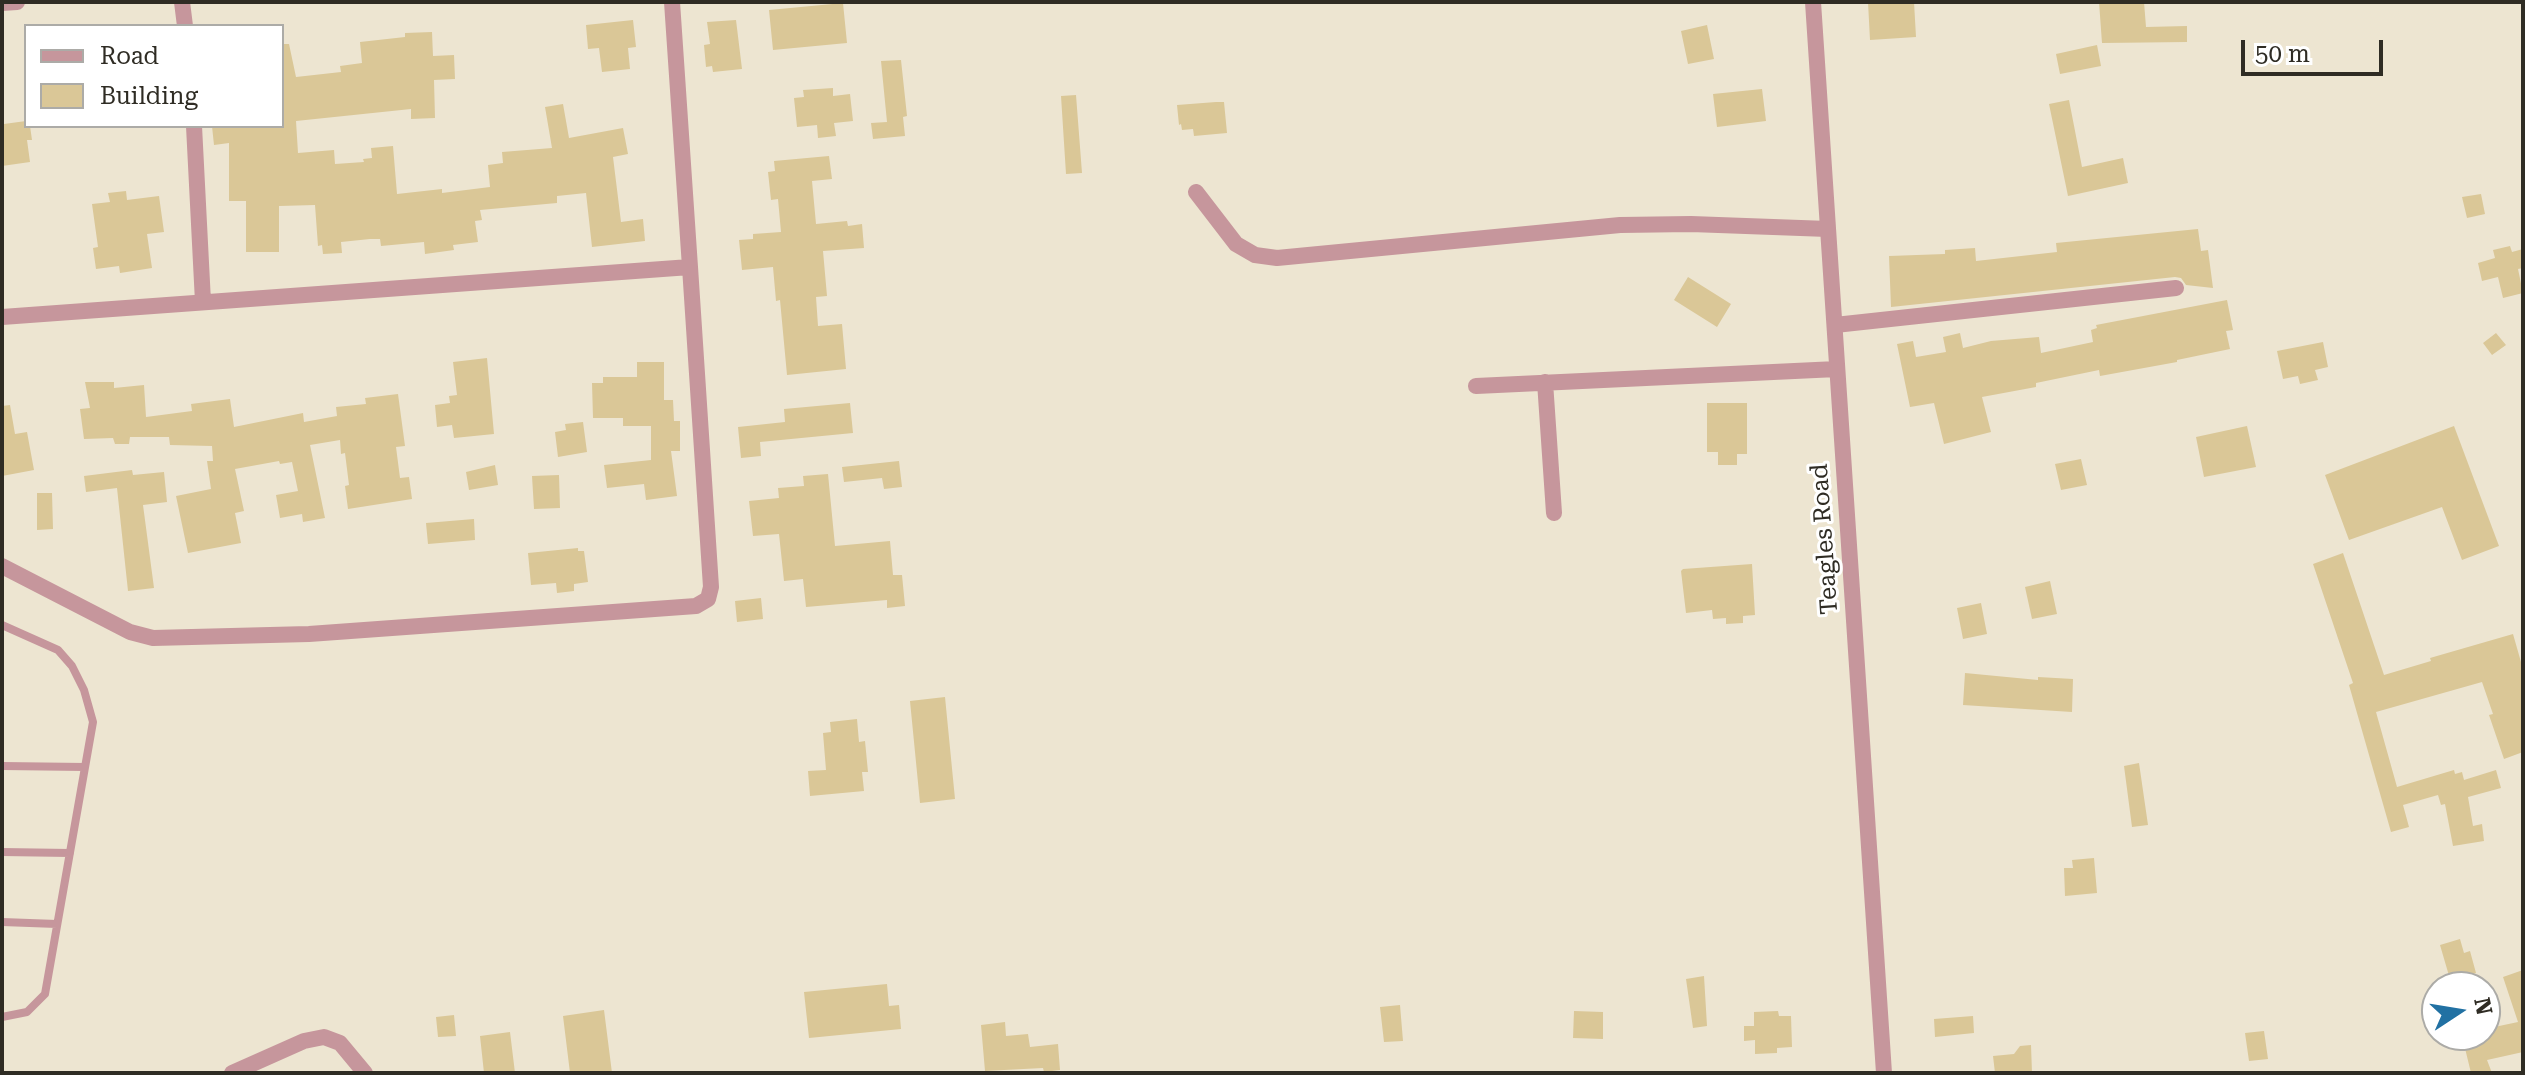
<!DOCTYPE html>
<style>
body{margin:0}
#map{position:relative;width:2525px;height:1075px;overflow:hidden;background:#ede5d1;font-family:"Roboto Serif",serif}
canvas{display:block}
.frame{position:absolute;inset:0;border:4px solid #2f2c24;pointer-events:none}
.legend{position:absolute;left:24px;top:24px;width:260px;height:104px;box-sizing:border-box;background:#fff;border:2px solid #acaba7;margin:0;padding:10px 14px;list-style:none;font-size:24px;color:#2f2c24}
.legend li{display:flex;align-items:center;gap:16px;height:40px}
.legend b{width:40px;border:2px solid #acaba7}
.north{position:absolute;left:2421px;top:971px;width:80px;height:80px;box-sizing:border-box;background:#fff;border:2px solid #acaba7;border-radius:50%;rotate:78deg;font-size:22px;font-weight:700;line-height:32px;text-align:center;color:#2f2c24}
.north::after{content:'';display:block;margin:auto;width:28px;height:36px;background:#2171a3;clip-path:polygon(50% 0,100% 100%,50% 72%,0 100%)}
.scale{position:absolute;left:2241px;top:40px;width:142px;height:36px;box-sizing:border-box;border:4px solid #2f2c24;border-top:0;padding-left:10px;font-size:24px;line-height:28px;white-space:nowrap;color:#2f2c24;-webkit-text-stroke:6px #fff;paint-order:stroke}
</style>
<div id="map">
<canvas width="2525" height="1075"></canvas>
<div class="frame"></div>
<ul class="legend">
<li><b style="height:10px;background:#c6969c"></b>Road</li>
<li><b style="height:22px;background:#dac797"></b>Building</li>
</ul>
<div class="north">N</div>
<div class="scale">50 m</div>
</div>
<script>
const ctx = document.querySelector('canvas').getContext('2d');
ctx.lineJoin = 'round';
function fillPath(path, color) { ctx.fillStyle = color; ctx.fill(path, 'evenodd'); }
const shape = rows => new Path2D(rows.map(r => 'M' + r).join(''));
function trace(path, color, width, dash) { ctx.strokeStyle = color; ctx.lineWidth = width; ctx.lineCap = dash ? 'butt' : 'round'; ctx.setLineDash(dash || []); ctx.stroke(path); }
function write(font, color, halo, rows, align = 'center') {
  ctx.font = font + ' "Roboto Serif",serif'; ctx.lineWidth = 6; ctx.setLineDash([]); ctx.textBaseline = 'middle'; ctx.strokeStyle = halo; ctx.fillStyle = color; for (const [text, x, y, turn = 0] of rows) {
    ctx.save(); ctx.translate(x, y); ctx.rotate((+turn || 0) * Math.PI / 180); ctx.textAlign = isNaN(turn) ? turn : align; if (halo) ctx.strokeText(text, 0, 0); ctx.fillText(text, 0, 0); ctx.restore();
  }
}
fillPath(shape([
 [1868,2,1914,2,1916,37,1870,40],
 [2099,2,2144,2,2146,27,2187,26,2187,42,2102,43],
 [843,3,847,43,773,50,769,10],
 [633,20,636,47,628,48,630,69,602,72,599,48,588,49,586,25],
 [736,20,742,69,713,72,712,66,706,67,704,45,710,44,707,22],
 [1707,25,1714,59,1688,64,1681,31],
 [432,32,433,56,454,55,455,79,434,80,435,118,411,119,411,109,296,121,298,153,334,150,335,164,364,162,363,159,372,158,371,148,393,146,397,194,442,189,442,193,490,187,488,165,503,163,502,152,552,148,545,107,563,104,569,138,623,128,628,154,613,157,621,222,643,219,645,241,592,247,586,193,557,196,557,203,480,210,482,220,475,221,478,242,453,245,454,250,425,254,424,242,381,246,380,239,370,239,341,242,342,253,323,254,322,245,318,246,315,205,279,206,279,252,246,252,246,201,229,201,229,143,214,145,212,126,282,126,282,44,289,44,296,77,341,72,340,66,362,63,360,42,405,37,405,33],
 [2097,45,2101,66,2060,74,2056,54],
 [901,60,907,116,903,117,905,136,873,139,871,123,887,122,881,61],
 [833,88,833,96,850,94,853,121,834,123,836,136,818,138,817,125,797,127,794,98,804,97,803,90],
 [1762,89,1766,121,1717,127,1713,94],
 [1076,95,1082,173,1066,174,1061,96],
 [2069,100,2082,167,2123,158,2128,183,2068,196,2049,104],
 [1216,102,1224,102,1227,133,1194,136,1193,129,1182,130,1181,124,1179,125,1177,105],
 [26,121,26,126,30,126,32,140,27,140,30,162,2,166,4,124],
 [829,156,832,179,812,181,816,224,847,221,848,226,862,224,864,248,823,251,827,296,816,297,818,326,842,324,846,369,787,375,780,300,776,301,773,267,742,270,739,240,753,239,753,234,781,232,778,199,771,200,768,172,775,171,774,161],
 [126,191,127,200,159,196,164,232,147,234,152,268,120,273,119,266,96,269,93,248,98,247,92,204,110,202,108,193],
 [2481,194,2485,214,2467,218,2462,197],
 [2198,229,2201,251,2208,250,2213,288,2186,285,2181,278,2175,277,1891,307,1889,256,1945,254,1945,250,1975,248,1976,261,2057,252,2056,243],
 [2510,246,2512,252,2523,249,2523,268,2518,269,2523,293,2503,298,2498,277,2482,281,2478,263,2495,258,2493,250],
 [1688,277,1731,304,1717,327,1674,300],
 [2227,300,2233,330,2226,331,2230,349,2177,360,2177,362,2100,376,2099,370,2036,383,2036,387,1982,397,1991,432,1944,444,1934,403,1910,407,1897,344,1913,341,1916,357,1946,352,1943,337,1960,333,1963,348,1991,341,2039,337,2041,353,2093,342,2091,330,2097,328,2096,325],
 [2496,333,2506,345,2492,355,2483,343],
 [2323,342,2328,367,2315,370,2318,380,2300,384,2298,376,2283,379,2277,351],
 [487,358,494,434,454,438,452,425,437,427,435,405,450,403,449,396,457,395,453,362],
 [637,362,664,362,664,400,673,400,674,421,680,421,680,451,671,451,677,496,646,500,644,484,607,488,604,465,651,460,651,426,623,426,623,418,593,418,592,383,603,383,603,377,637,377],
 [85,382,114,382,114,388,144,385,146,417,192,411,191,404,230,399,234,427,303,413,304,422,337,416,336,407,366,404,365,398,398,394,405,446,396,447,400,478,409,477,412,499,348,509,345,486,349,485,345,453,341,454,340,440,310,445,325,518,303,522,302,514,280,518,276,495,298,491,292,462,280,464,279,461,235,469,244,511,235,513,241,543,188,553,176,496,211,489,207,461,213,461,212,446,170,445,169,437,130,437,129,444,115,444,113,438,84,439,80,409,90,408],
 [850,403,853,433,760,442,761,456,741,458,738,427,785,422,784,409],
 [1707,403,1747,403,1747,454,1737,454,1737,465,1718,465,1718,452,1707,452],
 [10,405,15,434,27,432,34,470,2,476,2,406],
 [583,422,587,452,558,457,555,432,566,430,565,424],
 [2247,426,2256,467,2204,477,2196,437],
 [2454,426,2499,546,2462,560,2442,507,2349,540,2325,475],
 [2081,459,2087,485,2061,490,2055,464],
 [899,461,902,487,884,489,882,478,844,482,842,467],
 [495,465,498,485,469,490,466,472],
 [132,470,133,475,164,472,167,502,143,505,154,588,128,591,117,488,86,492,84,476],
 [828,474,835,546,890,541,893,575,902,575,905,606,887,608,887,600,806,607,803,579,784,581,779,534,753,536,749,501,779,498,778,488,804,486,803,476],
 [559,475,560,508,534,509,532,476],
 [37,493,52,493,53,529,37,530],
 [474,519,475,540,428,544,426,523],
 [578,548,578,551,584,551,588,582,574,584,574,591,557,593,556,583,531,585,528,553],
 [2343,553,2384,675,2431,661,2430,658,2513,634,2523,669,2523,752,2504,759,2489,715,2493,714,2482,682,2376,712,2397,787,2454,770,2455,774,2462,772,2464,780,2496,770,2501,788,2468,797,2473,826,2482,824,2484,841,2453,846,2445,804,2441,805,2438,795,2403,805,2409,827,2391,832,2349,685,2353,683,2313,564],
 [1752,564,1755,615,1743,616,1743,623,1726,624,1726,618,1713,619,1712,610,1686,613,1681,571,1683,569],
 [2050,581,2057,614,2032,619,2025,587],
 [761,598,763,619,737,622,735,601],
 [1981,603,1987,634,1963,639,1957,608],
 [1965,673,2038,680,2038,677,2073,679,2072,712,1963,705],
 [945,697,955,799,920,803,910,701],
 [857,719,859,742,865,741,868,772,862,772,864,791,810,796,808,771,826,770,823,733,831,732,830,722],
 [2139,763,2148,825,2132,827,2124,766],
 [2094,858,2097,893,2065,896,2064,868,2073,868,2072,860],
 [2460,939,2464,953,2470,951,2476,973,2469,975,2471,980,2452,986,2440,945],
 [2523,970,2523,1052,2487,1060,2492,1073,2471,1073,2463,1040,2485,1035,2485,1029,2518,1022,2503,977],
 [1704,976,1707,1026,1693,1028,1686,979],
 [887,984,889,1006,899,1005,901,1029,809,1038,804,992],
 [1400,1005,1403,1041,1384,1042,1380,1007],
 [604,1010,612,1073,570,1073,563,1016],
 [1574,1011,1603,1012,1603,1039,1573,1038],
 [1778,1011,1779,1016,1791,1016,1792,1047,1777,1048,1777,1053,1755,1054,1755,1040,1744,1041,1744,1026,1754,1026,1754,1012],
 [454,1015,456,1036,438,1037,436,1017],
 [1973,1016,1974,1033,1935,1037,1934,1019],
 [1005,1022,1006,1036,1028,1034,1030,1047,1058,1044,1060,1070,1044,1072,1043,1068,985,1071,981,1025],
 [2264,1031,2268,1059,2249,1061,2245,1033],
 [510,1032,515,1073,484,1073,480,1036],
 [2031,1045,2032,1073,1995,1073,1993,1056,2014,1054,2020,1046]
]), '#dac797');
trace(shape([
 [2,625,58,650,72,666,84,690,93,722,45,994,27,1012,2,1017],
 [2,766,85,767],
 [2,852,70,853],
 [2,922,57,924]
]), '#c6969c', 8);
trace(shape([
 [182,2,185,26],
 [1813,2,1884,1073],
 [2,3,17,2],
 [194,126,203,302],
 [1196,192,1236,244,1255,255,1277,258,1620,225,1691,224,1828,229],
 [2,317,690,267,672,2],
 [1835,325,2176,288],
 [1545,382,1554,513],
 [1476,386,1837,369],
 [2,566,130,632,153,638,309,634,696,606,708,599,711,587,690,267],
 [232,1073,304,1041,324,1037,340,1043,365,1073]
]), '#c6969c', 16);
write('24px', '#2f2c24', '#fff', [
 ["Teagles Road",1825,539,-94]
]);
</script>
